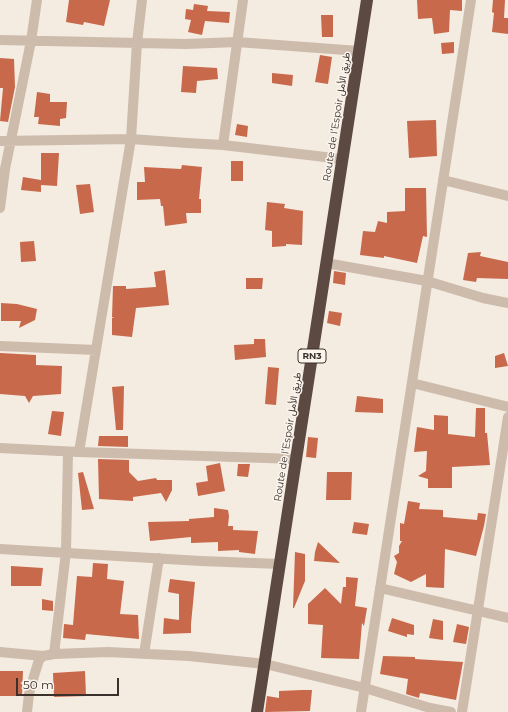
<!DOCTYPE html>
<meta charset="utf-8">
<style>
body{margin:0}
#map{position:relative;width:508px;height:712px;overflow:hidden;background:#f4ebe1;font-family:Montserrat,sans-serif}
canvas{display:block}
.scale{position:absolute;left:16px;top:678px;width:103px;height:18px;box-sizing:border-box;border:2px solid #3b302b;border-top:0;padding-left:5px;font-size:12px;line-height:14px;white-space:nowrap;color:#3b302b;-webkit-text-stroke:3px #fbf5ee;paint-order:stroke}
</style>
<div id="map">
<canvas width="508" height="712"></canvas>
<div class="scale">50 m</div>
</div>
<script>
const ctx = document.querySelector('canvas').getContext('2d');
ctx.lineJoin = 'round';
function fillPath(path, color) { ctx.fillStyle = color; ctx.fill(path, 'evenodd'); }
const shape = rows => new Path2D(rows.map(r => 'M' + r).join(''));
function trace(path, color, width, dash) { ctx.strokeStyle = color; ctx.lineWidth = width; ctx.lineCap = dash ? 'butt' : 'round'; ctx.setLineDash(dash || []); ctx.stroke(path); }
function write(font, color, halo, rows, align = 'center') {
  ctx.font = font + ' Montserrat,Vazirmatn,sans-serif'; ctx.lineWidth = 3; ctx.setLineDash([]); ctx.textBaseline = 'middle'; ctx.strokeStyle = halo; ctx.fillStyle = color; for (const [text, x, y, turn = 0] of rows) {
    ctx.save(); ctx.translate(x, y); ctx.rotate((+turn || 0) * Math.PI / 180); ctx.textAlign = isNaN(turn) ? turn : align; if (halo) ctx.strokeText(text, 0, 0); ctx.fillText(text, 0, 0); ctx.restore();
  }
}
fillPath(shape([
 [69,0,110,0,104,26,84,22,83,25,66,22],
 [417,0,462,0,462,11,450,10,449,32,434,34,432,18,418,19],
 [493,0,505,0,504,18,508,18,508,34,492,32,494,13,492,12],
 [194,4,208,6,207,11,230,12,229,23,205,21,202,35,188,32,191,20,185,19,186,9,193,10],
 [321,15,333,15,333,37,322,37],
 [454,42,454,53,442,54,441,43],
 [320,55,332,57,328,84,315,82],
 [0,58,14,59,15,87,8,122,0,121,3,88,0,88],
 [183,66,217,68,218,79,197,81,196,93,181,92],
 [272,73,293,75,292,86,272,83],
 [37,92,50,94,50,102,67,102,66,118,60,119,60,126,38,124,39,117,34,117],
 [436,120,437,156,409,158,407,121],
 [237,124,248,126,247,137,235,135],
 [41,153,59,153,57,186,41,185,41,192,21,190,23,177,41,180],
 [231,161,243,161,243,181,231,181],
 [182,165,202,167,199,199,201,199,201,213,186,213,187,223,165,226,163,206,161,206,160,199,137,200,137,182,145,182,144,167,181,169],
 [90,184,94,212,80,214,76,185],
 [405,188,426,188,427,237,423,236,417,263,384,256,384,258,360,255,363,231,375,232,378,221,387,223,387,212,405,211],
 [267,202,285,204,284,208,303,211,302,245,286,244,286,246,272,247,272,231,265,230],
 [34,241,36,261,21,262,20,242],
 [481,252,480,256,508,262,508,279,477,278,476,282,463,280,468,253],
 [165,270,169,305,136,308,132,337,112,335,112,318,114,318,112,317,113,286,126,286,126,289,156,287,154,272],
 [334,271,346,273,345,285,333,283],
 [246,278,263,278,262,289,246,289],
 [1,303,17,304,37,309,35,320,19,328,21,321,1,321],
 [329,311,342,313,340,326,327,323],
 [254,339,265,339,266,357,235,360,234,345,254,344],
 [0,353,36,355,36,365,62,366,61,394,33,396,29,403,25,396,0,394],
 [504,353,508,366,495,368,495,356],
 [268,367,279,368,276,405,265,404],
 [124,386,123,430,116,430,112,387],
 [357,396,383,399,383,413,355,412],
 [476,408,485,408,485,433,487,433,490,465,452,467,452,488,428,488,428,479,418,476,426,471,427,451,414,452,417,427,434,430,434,415,448,416,448,434,475,437],
 [52,411,64,412,61,436,48,434],
 [99,436,128,436,128,447,98,446],
 [308,437,318,438,316,458,306,457],
 [98,459,129,460,129,472,138,481,156,478,157,480,172,480,172,490,166,502,161,493,133,497,133,501,99,499],
 [220,463,225,491,198,496,196,483,208,481,206,466],
 [238,464,250,464,248,477,237,476],
 [83,472,94,509,82,510,78,473],
 [327,472,352,472,351,500,326,500],
 [408,501,420,503,419,509,443,510,443,517,477,520,478,513,486,514,484,526,476,556,445,549,444,588,426,587,426,574,411,582,394,574,397,562,394,556,399,553,399,546,402,541,400,541,400,523,404,524],
 [214,508,228,510,229,516,228,526,233,526,233,530,258,531,255,554,239,552,239,550,218,551,218,542,191,543,191,537,150,541,148,522,189,521,189,519,214,517],
 [354,522,369,524,367,535,352,533],
 [318,542,340,563,314,561,315,552],
 [295,552,305,554,305,581,294,608,293,608],
 [93,563,108,564,107,579,124,581,120,614,138,615,139,639,86,634,85,640,63,638,64,624,73,625,77,576,92,577],
 [11,566,43,568,41,586,11,586],
 [346,577,358,578,355,606,367,608,364,626,362,623,359,659,321,658,323,625,308,624,308,604,325,588,341,604,343,587,346,587],
 [170,579,195,582,191,624,191,633,163,634,164,618,179,620,179,594,168,592],
 [42,599,53,601,53,611,42,610],
 [392,618,414,625,414,635,407,634,407,637,388,631],
 [433,619,443,621,443,640,429,638],
 [457,624,469,627,466,644,453,642],
 [383,656,415,657,415,659,463,662,456,700,420,693,419,698,406,694,408,679,380,674],
 [0,671,23,671,22,696,0,696],
 [85,671,86,696,54,697,53,673],
 [302,690,312,690,310,711,265,712,267,696,279,698,279,691]
]), '#c8694b');
trace(shape([
 [0,40,186,44,237,42,359,51],
 [0,141,131,139,187,143,223,145,342,159],
 [223,145,243,0],
 [443,180,508,196],
 [0,208,5,169,31,41,37,0],
 [326,263,427,281,483,298,508,303],
 [0,346,96,350],
 [412,383,508,407],
 [0,448,79,452,297,459],
 [79,452,131,139,137,43,142,0],
 [0,549,201,561,280,564],
 [380,588,508,618],
 [0,652,43,656],
 [54,654,66,552,68,452],
 [144,654,159,558],
 [27,712,29,694,34,676,39,660,43,656,54,654,108,652,189,656,265,664,365,688,430,708,451,712],
 [361,712,471,0],
 [462,712,508,417]
]), '#cdbbac', 10);
trace(shape([
 [257,712,367,0]
]), '#5c4a42', 12);
for (const [x, y, w] of [
 [312,356,28]
]) { const box = new Path2D(); box.roundRect(x - w / 2, y - 7, w, 14, 3); ctx.fillStyle = '#fbf5ee'; ctx.fill(box); trace(box, '#3b302b', 1); }
write('bold 9px', '#3b302b', null, [
 ["RN3",312,356]
]);
write('10px', '#3b302b', '#fbf5ee', [
 ["Route de l’Espoir طريق الأمل",337,117,-81],
 ["Route de l’Espoir طريق الأمل",288,437,-81]
]);
</script>
